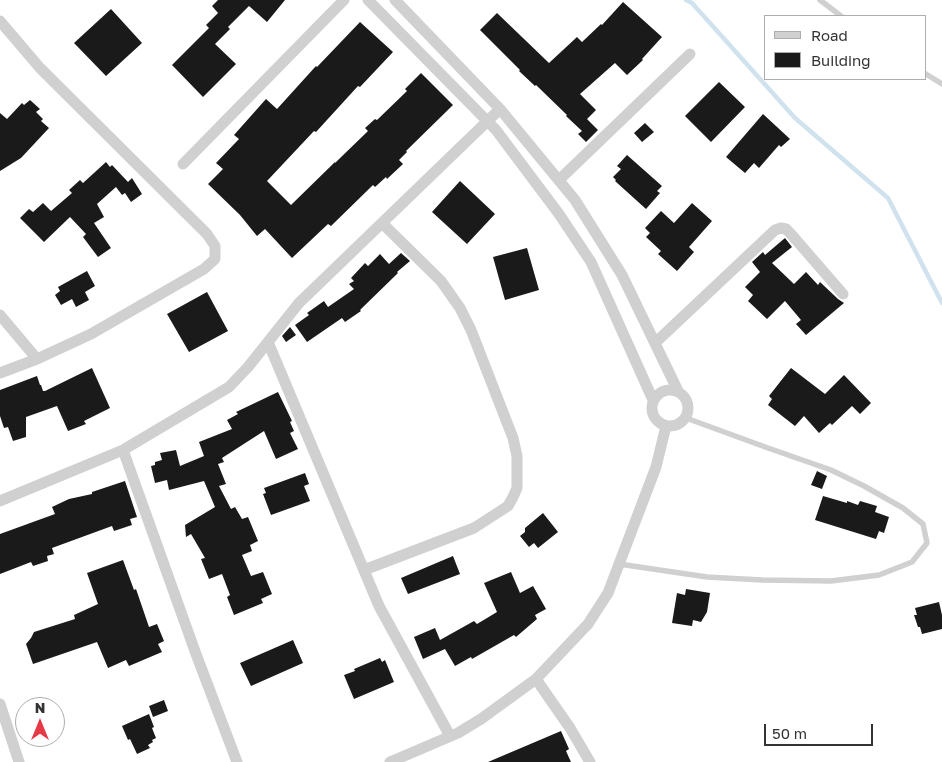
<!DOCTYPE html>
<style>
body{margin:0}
#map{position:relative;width:942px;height:762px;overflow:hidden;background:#fff;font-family:"Golos Text",sans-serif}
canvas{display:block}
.legend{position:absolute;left:764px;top:15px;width:162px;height:65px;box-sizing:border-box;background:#fff;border:1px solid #adadad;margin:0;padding:6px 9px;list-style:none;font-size:15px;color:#333}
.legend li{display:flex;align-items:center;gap:10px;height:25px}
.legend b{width:25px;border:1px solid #adadad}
.north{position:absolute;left:15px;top:697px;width:50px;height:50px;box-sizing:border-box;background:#fff;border:1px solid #adadad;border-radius:50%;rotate:0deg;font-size:14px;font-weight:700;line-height:20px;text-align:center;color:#333}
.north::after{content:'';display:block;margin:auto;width:18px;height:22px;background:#e63946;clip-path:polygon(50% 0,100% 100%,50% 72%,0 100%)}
.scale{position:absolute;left:764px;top:724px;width:109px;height:22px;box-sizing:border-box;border:2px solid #333;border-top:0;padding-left:6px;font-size:15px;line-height:18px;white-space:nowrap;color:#333;-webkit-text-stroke:4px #fff;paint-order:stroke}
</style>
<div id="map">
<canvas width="942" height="762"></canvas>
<ul class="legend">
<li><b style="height:6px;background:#d0d0d0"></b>Road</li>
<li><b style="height:14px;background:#1a1a1a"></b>Building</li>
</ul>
<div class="north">N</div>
<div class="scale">50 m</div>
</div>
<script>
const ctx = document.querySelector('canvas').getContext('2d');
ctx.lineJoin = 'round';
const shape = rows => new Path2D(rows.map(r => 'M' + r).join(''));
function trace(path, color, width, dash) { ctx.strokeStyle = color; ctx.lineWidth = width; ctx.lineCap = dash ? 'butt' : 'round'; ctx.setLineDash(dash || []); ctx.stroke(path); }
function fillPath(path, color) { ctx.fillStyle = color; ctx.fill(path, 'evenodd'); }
trace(shape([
 [686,0,692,3,795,118,888,198,942,303]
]), '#cfe2ee', 4.5);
fillPath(shape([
 [218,0,285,0,267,22,249,6,228,27,230,29,215,44,236,64,203,97,172,65,209,28,206,25,218,13,212,6],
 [623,2,662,37,642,59,643,60,627,75,615,63,580,94,596,110,587,119,598,130,586,142,578,134,582,131,566,116,567,115,536,85,535,86,519,71,520,70,480,30,497,13,549,63,577,37,582,42,601,24,602,25],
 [111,9,142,43,106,76,74,43],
 [360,22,393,52,360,87,358,86,316,132,314,131,267,181,291,205,335,162,335,163,368,131,365,128,375,119,377,120,407,91,405,89,421,73,453,105,406,151,407,152,399,160,403,164,387,179,386,177,375,187,373,185,331,226,328,224,292,258,265,229,257,236,240,215,208,184,223,169,216,163,239,139,234,135,266,99,277,109,316,66,317,67],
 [719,82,745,107,711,142,685,116],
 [30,100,40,109,36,112,43,119,41,121,49,128,21,158,0,171,0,113,7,119,22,103,24,105],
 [763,114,790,139,781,147,779,145,759,168,754,163,745,173,726,157],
 [645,123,654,132,642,142,634,133],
 [627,155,662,186,657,191,660,193,646,209,615,181,616,180,613,177,621,169,617,166],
 [106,162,110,167,112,165,128,182,132,178,142,194,131,202,125,193,122,195,116,187,97,204,104,217,94,223,111,248,98,257,83,237,86,234,70,217,44,242,20,218,29,209,33,212,43,203,51,211,72,193,69,190,80,180,83,183],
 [460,181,495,214,467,244,432,212],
 [692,203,712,221,689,247,694,252,677,271,658,254,661,251,646,237,650,233,645,228,661,211,674,223],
 [785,238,792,247,772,263,794,284,806,272,818,285,820,282,838,299,844,303,806,335,796,324,801,320,785,301,767,319,748,301,753,295,745,287,760,272,752,262,763,252,765,255],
 [527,248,539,290,505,300,493,257],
 [401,253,410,261,397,272,398,273,360,310,361,311,345,322,342,318,307,342,295,325,309,315,307,313,324,301,328,307,354,289,349,284,354,281,351,278,365,263,368,266,380,254,389,264],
 [87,271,95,286,85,292,89,300,76,307,72,299,61,305,55,295,60,291,58,287],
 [207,292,228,331,189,352,167,314],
 [290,327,296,335,286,342,282,336],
 [92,368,110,408,84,421,86,424,68,431,57,406,26,417,26,437,13,441,8,427,4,428,0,416,0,390,37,376,40,385,41,385,43,391,45,391],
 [791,368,825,394,844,375,871,403,860,414,852,406,832,425,830,423,819,433,804,416,795,426,768,405,772,399,769,396],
 [278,392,292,421,290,422,294,431,290,433,298,449,276,459,264,431,222,458,224,462,218,464,226,484,219,486,231,509,235,507,242,519,248,517,258,541,250,545,252,551,242,555,251,576,263,572,272,594,261,599,263,603,234,615,227,597,230,595,222,574,209,579,201,559,205,558,191,534,186,537,185,525,215,507,204,481,169,490,167,480,155,483,151,466,155,465,155,462,162,460,160,453,176,450,180,466,204,456,199,442,232,429,227,420,238,414,236,412],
 [817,471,827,476,822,489,811,485],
 [305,473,309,484,304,486,310,501,271,515,263,494,266,493,264,488],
 [125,481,137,517,130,519,132,525,114,531,112,526,52,548,54,554,47,556,48,561,33,566,31,562,0,574,0,534,55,514,52,507,69,499,92,494,92,492],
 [823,496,847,503,847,501,858,505,860,501,877,506,875,512,889,517,884,533,879,531,876,539,815,520],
 [543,513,558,532,538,548,534,543,529,547,520,536,525,532,525,528],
 [453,556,460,574,408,594,401,578],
 [123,560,134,590,136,589,149,627,157,624,164,641,158,644,162,652,129,666,126,660,108,668,97,642,33,664,26,644,31,638,34,632,75,619,74,615,98,604,87,573],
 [511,572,520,593,533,586,546,609,535,615,537,619,516,637,514,635,472,659,471,657,455,666,445,649,423,659,414,637,435,628,440,640,474,621,477,624,497,612,484,583],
 [686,589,710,593,707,612,701,622,693,620,692,626,672,623,677,593,685,595],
 [939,602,942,615,942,629,922,634,920,627,918,627,914,615,917,615,915,608],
 [293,640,303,663,251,686,240,663],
 [380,658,382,662,385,660,394,682,354,699,344,675,355,671,354,669],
 [164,700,168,711,153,717,149,706],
 [149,714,154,727,152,728,156,738,152,740,153,742,148,745,150,748,137,754,130,739,128,740,122,726],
 [561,731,569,749,566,751,571,762,488,762]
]), '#1a1a1a');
trace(shape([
 [820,0,841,16],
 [926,74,942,84],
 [619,564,707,577,762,580,831,581,879,575,912,562,927,543,923,524,903,508,864,486,831,470,768,448,686,418]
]), '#d0d0d0', 5.5);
trace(shape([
 [368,0,496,130,559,214,591,262,653,400],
 [395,0,500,109,575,200,622,275,678,391],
 [0,21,40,68,207,234,215,246,215,259,204,269,91,334,37,359,0,373],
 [183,164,344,0],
 [559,180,690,54],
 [0,315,37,359],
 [268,342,379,606,450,736],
 [655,343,775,230,781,228,786,229,791,234,843,294],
 '652 408a18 18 0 1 1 36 0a18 18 0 1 1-36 0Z',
 [123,450,196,654,237,762],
 [0,501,123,450,229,387,248,367,299,303,500,109],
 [364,570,474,528,508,506,513,497,517,488,517,456,513,438,471,330,460,308,441,281,382,223],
 [536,679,570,728,590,762],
 [0,704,19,762],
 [390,762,458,733,481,719,536,679,588,624,608,593,656,467,666,426]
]), '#d0d0d0', 11);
</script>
